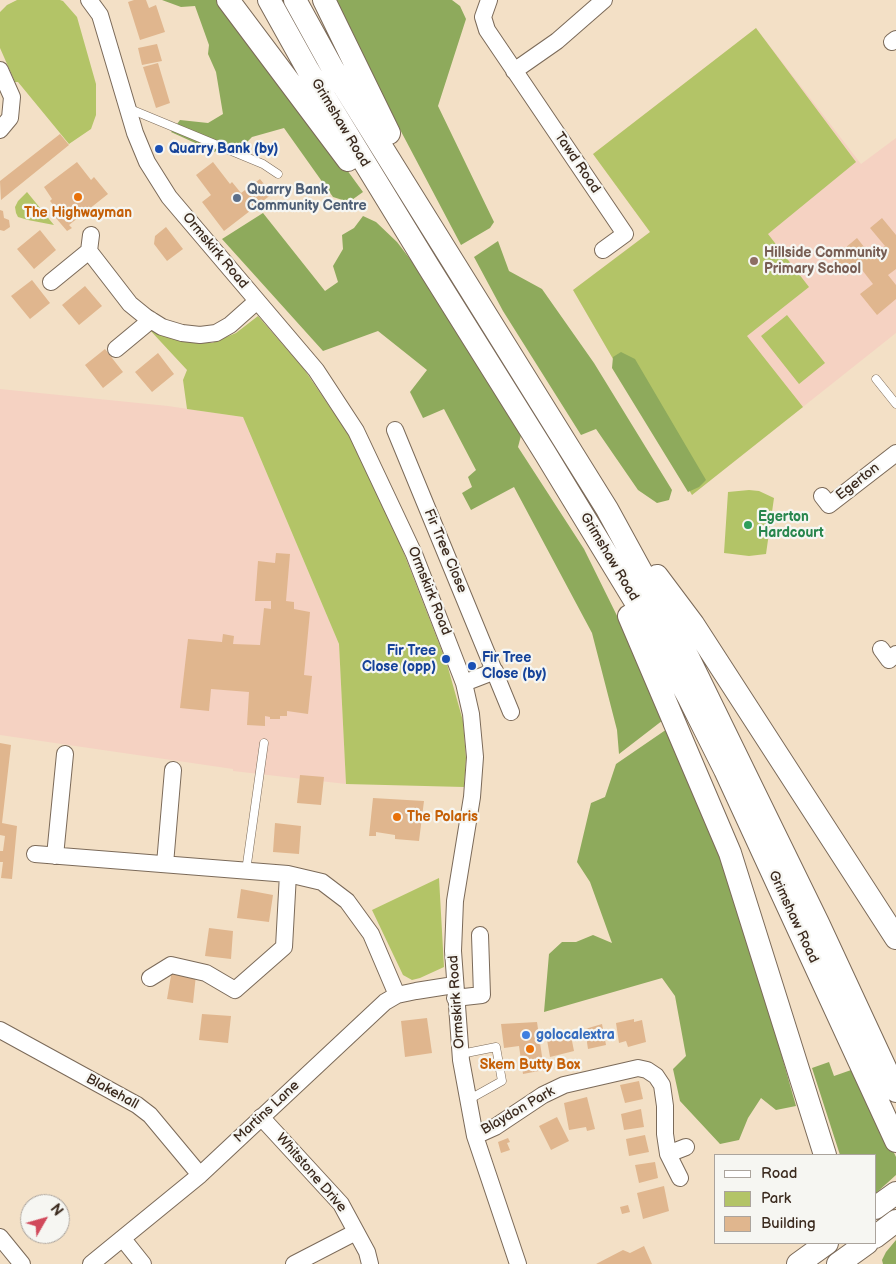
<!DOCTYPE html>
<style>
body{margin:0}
#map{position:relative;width:896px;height:1264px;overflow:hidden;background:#f3e0c6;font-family:"Balsamiq Sans",sans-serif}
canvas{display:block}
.legend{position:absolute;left:714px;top:1154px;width:162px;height:90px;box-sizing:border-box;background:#f6f6f2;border:1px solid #aba49d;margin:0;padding:6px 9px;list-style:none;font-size:15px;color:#3b2a1e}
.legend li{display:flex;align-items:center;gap:10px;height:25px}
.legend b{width:25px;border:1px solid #aba49d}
.north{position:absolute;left:20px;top:1194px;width:50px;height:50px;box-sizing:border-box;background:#f6f6f2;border:1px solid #aba49d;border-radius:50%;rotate:52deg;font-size:14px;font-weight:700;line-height:20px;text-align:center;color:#3b2a1e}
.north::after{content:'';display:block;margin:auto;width:18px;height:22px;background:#d1495b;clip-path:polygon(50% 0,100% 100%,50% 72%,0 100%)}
</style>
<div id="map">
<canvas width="896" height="1264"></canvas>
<ul class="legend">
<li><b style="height:6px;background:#fff"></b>Road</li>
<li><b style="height:14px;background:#b3c467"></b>Park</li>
<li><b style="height:14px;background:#e0b68e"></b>Building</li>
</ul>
<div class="north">N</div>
</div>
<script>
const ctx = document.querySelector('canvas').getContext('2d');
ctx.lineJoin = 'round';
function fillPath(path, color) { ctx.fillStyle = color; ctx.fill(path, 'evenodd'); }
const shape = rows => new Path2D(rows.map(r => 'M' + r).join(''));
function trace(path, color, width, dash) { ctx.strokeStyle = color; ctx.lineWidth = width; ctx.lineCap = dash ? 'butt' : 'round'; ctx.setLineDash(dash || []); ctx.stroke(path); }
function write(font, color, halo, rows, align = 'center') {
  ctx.font = font + ' "Balsamiq Sans",sans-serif'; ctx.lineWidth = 4.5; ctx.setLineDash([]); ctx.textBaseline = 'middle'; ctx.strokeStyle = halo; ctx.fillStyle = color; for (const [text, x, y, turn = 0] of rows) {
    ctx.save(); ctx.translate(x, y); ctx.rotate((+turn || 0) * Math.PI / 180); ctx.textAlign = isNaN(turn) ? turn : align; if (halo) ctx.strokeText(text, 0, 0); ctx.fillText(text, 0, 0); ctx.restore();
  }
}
fillPath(shape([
 [756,28,861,164,896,138,896,333,692,495,573,290,650,232,593,154],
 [0,389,168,406,243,417,339,644,346,784,233,771,233,769,0,735]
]), '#f5d2c2');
fillPath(shape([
 [17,0,60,0,63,1,77,17,96,84,96,115,91,129,69,144,18,82,15,82,0,48,0,12,7,5],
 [756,28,856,162,768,234,809,287,747,336,803,407,692,495,573,290,650,232,593,154],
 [27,192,54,225,28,220,18,217,16,213,15,207,18,201],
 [787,315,825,363,799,384,761,336],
 [258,316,304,369,357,447,391,520,447,664,463,721,466,758,464,787,346,784,339,644,243,417,187,409,183,380,187,370,148,328,189,342,212,343,236,333],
 [749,490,759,491,774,498,766,554,749,556,724,553,728,492],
 [439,878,444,967,420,978,412,980,403,975,372,910]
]), '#b3c467');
fillPath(shape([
 [162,0,223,0,363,192,349,202,333,197,284,128,252,137,239,150,222,144,215,152,171,132,180,120,208,123,223,114,216,72,208,54,209,45,195,6,181,7],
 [334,0,452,0,460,6,466,19,438,106,494,222,490,228,461,245,386,103],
 [263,213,325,291,338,282,333,266,343,249,342,235,354,228,363,216,376,222,397,242,433,289,523,428,518,447,584,549,667,717,619,754,617,730,592,633,514,487,471,510,462,493,472,487,468,477,476,470,444,409,423,418,410,392,427,370,378,331,323,351,222,239],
 [498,241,509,271,542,289,594,363,672,490,669,500,657,503,638,490,596,429,581,435,503,311,474,257],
 [621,352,635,359,706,480,699,487,688,492,612,368,613,357],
 [670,727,703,805,769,1011,796,1106,776,1110,761,1098,748,1118,739,1140,720,1144,680,1101,673,1069,686,1056,675,996,662,978,544,1012,549,954,562,942,576,942,593,935,612,943,590,882,577,862,591,803,605,797,616,764],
 [829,1062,834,1076,854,1069,896,1157,896,1175,875,1194,875,1155,840,1155,812,1068],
 [896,1240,896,1264,883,1264,882,1260,886,1252]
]), '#8eaa5c');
fillPath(shape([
 [134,0,146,0,149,8,156,5,165,32,140,40,128,2],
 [157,44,162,61,142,65,138,48],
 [158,63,170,103,156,108,143,67],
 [60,134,69,145,1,200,0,181],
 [77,162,91,180,94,177,108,194,69,225,72,228,67,231,55,217,60,213,50,201,52,199,44,187],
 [213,162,230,184,232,182,241,193,260,179,272,194,224,231,202,202,211,195,196,175],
 [0,210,3,211,4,218,9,220,10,227,4,231,0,230],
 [882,218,896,235,896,269,888,275,896,285,896,299,877,315,860,294,873,284,859,266,847,276,833,258,857,238,872,257,885,246,870,228],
 [166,227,183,249,167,261,154,244,155,236],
 [40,230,56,250,34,269,17,249],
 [32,280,50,303,30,319,11,296],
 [85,286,102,306,79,325,62,305],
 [105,349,123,372,103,388,85,365],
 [158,353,174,374,152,392,135,372],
 [276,553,290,554,286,601,294,602,294,609,310,612,304,675,312,676,308,714,287,711,287,716,280,716,280,719,270,719,270,717,265,716,265,726,247,725,249,692,211,689,209,711,180,708,188,639,222,642,223,634,234,636,233,644,260,645,264,608,271,609,271,601,255,601,258,561,275,563],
 [0,743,11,745,2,823,17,826,12,879,1,878,3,862,0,862,0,851,3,851,5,836,0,835],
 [300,775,324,777,321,805,297,803],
 [373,798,424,801,419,841,395,839,395,835,376,832,376,836,369,836],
 [275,823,301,826,299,854,273,852],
 [241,889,273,895,269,922,237,918],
 [209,928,233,931,231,959,205,956],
 [172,970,196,975,193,1003,167,999],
 [202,1014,231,1016,228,1043,199,1040],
 [427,1018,432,1053,405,1057,401,1021],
 [634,1019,634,1022,642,1020,646,1042,628,1047,626,1041,619,1043,616,1023],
 [537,1022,544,1070,523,1074,519,1046,504,1048,501,1024],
 [602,1024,606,1045,588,1049,585,1029],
 [570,1031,574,1051,550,1057,546,1034],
 [639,1081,643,1099,625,1103,620,1085],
 [587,1097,595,1129,587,1131,586,1127,569,1130,564,1103],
 [641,1109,644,1127,624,1130,621,1114],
 [557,1117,569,1141,551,1150,539,1126],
 [645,1135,649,1152,629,1156,626,1139],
 [508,1138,510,1142,507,1143,510,1150,501,1153,498,1142],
 [655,1162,658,1178,639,1183,635,1165],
 [664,1186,669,1211,643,1219,637,1193],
 [628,1205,630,1212,622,1214,620,1207],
 [644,1246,652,1264,596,1264,623,1250,630,1253]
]), '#e0b68e');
const lane = shape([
 [130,109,263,164,278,174],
 [876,379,896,404],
 [246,871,264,743],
 [461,1054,496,1047,502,1081,468,1100]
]);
const street = shape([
 [89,0,100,15,135,133,147,162,169,197,316,370,356,431,414,554,464,683,471,714,475,757,472,797,455,901,453,951,461,1060,475,1136,518,1264],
 [489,0,483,17,487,30,625,234,603,250],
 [892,42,896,39],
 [0,70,12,97,10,118,0,130],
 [514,71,557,41,604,0],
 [91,235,89,251,113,282,130,304,146,317,162,327,182,333,200,335,216,333,230,325,257,301],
 [51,282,89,251],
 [116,349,151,320],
 [395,430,511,712],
 [822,496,829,505,896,453],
 [881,649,889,660,896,654],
 [464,683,495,671],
 [35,854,288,874,322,882,347,901,371,934,397,995],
 [55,856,65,754],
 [165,864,173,770],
 [150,978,171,965,206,973,235,990,284,947,288,874],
 [455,998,482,995,480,935],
 [0,1030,137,1105,150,1115,200,1175],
 [261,1117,341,1204,367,1252,370,1264],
 [475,1136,495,1127,543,1095,564,1085,638,1068,647,1070,656,1076,662,1085,665,1106,665,1134,668,1154,680,1178],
 [668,1154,686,1147],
 [0,1237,22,1264],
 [123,1239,143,1264],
 [91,1264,200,1175,385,1002,397,995,416,991,454,985],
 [294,1264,356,1232]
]);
const secondary = shape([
 [228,0,348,160],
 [269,0,308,70,428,266,545,453,643,614,689,698,725,770,896,1141],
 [295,0,333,69,607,509,689,659,818,923,896,1091],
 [324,0,389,133],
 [657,576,693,624,896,938],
 [629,616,730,853,825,1155],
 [875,1208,896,1193],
 [875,1237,896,1221],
 [798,1264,827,1243],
 [838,1264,867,1243]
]);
trace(lane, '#7b6a59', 9);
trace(street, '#7b6a59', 18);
trace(secondary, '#7b6a59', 24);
trace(lane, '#fff', 8);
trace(street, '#fff', 16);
trace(secondary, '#fff', 22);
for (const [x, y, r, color] of [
 [159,149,5,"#1a4fb4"],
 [78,197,5,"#e8710a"],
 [237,198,5,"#5c6f8a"],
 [754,261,5,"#8d6e63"],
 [748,525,5,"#2e9e5b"],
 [446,659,5,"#1a4fb4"],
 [472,666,5,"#1a4fb4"],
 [397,817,5,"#e8710a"],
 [526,1035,5,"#3f7fe0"],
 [530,1049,5,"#e8710a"]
]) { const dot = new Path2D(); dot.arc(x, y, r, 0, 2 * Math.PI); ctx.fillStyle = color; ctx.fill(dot); trace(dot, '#f6f6f2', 2); }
write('14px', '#3b2a1e', '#f6f6f2', [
 ["Grimshaw Road",340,123,59],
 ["Tawd Road",577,163,56],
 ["Ormskirk Road",215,251,50],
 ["Egerton",858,482,-38],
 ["Fir Tree Close",445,551,67],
 ["Grimshaw Road",609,557,59],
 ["Ormskirk Road",429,591,68],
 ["Grimshaw Road",793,917,65],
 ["Ormskirk Road",457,1002,-94],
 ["Blakehall",112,1092,29],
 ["Blaydon Park",518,1111,-30],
 ["Martins Lane",267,1112,-43],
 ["Whitstone Drive",311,1173,49]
]);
write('bold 14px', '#164399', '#f6f6f2', [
 ["Quarry Bank (by)",169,149],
 ["Fir Tree",436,651,"right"],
 ["Close (opp)",436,667,"right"],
 ["Fir Tree",482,658],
 ["Close (by)",482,674]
], 'left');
write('bold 14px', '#4e5e75', '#f6f6f2', [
 ["Quarry Bank",247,190],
 ["Community Centre",247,206]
], 'left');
write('bold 14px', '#c56008', '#f6f6f2', [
 ["The Highwayman",78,213],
 ["The Polaris",407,817,"left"],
 ["Skem Butty Box",530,1065]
]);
write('bold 14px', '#785e54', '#f6f6f2', [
 ["Hillside Community",764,253],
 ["Primary School",764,269]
], 'left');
write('bold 14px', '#27864d', '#f6f6f2', [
 ["Egerton",758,517],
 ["Hardcourt",758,533]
], 'left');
write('bold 14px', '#366cbe', '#f6f6f2', [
 ["golocalextra",536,1035]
], 'left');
</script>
